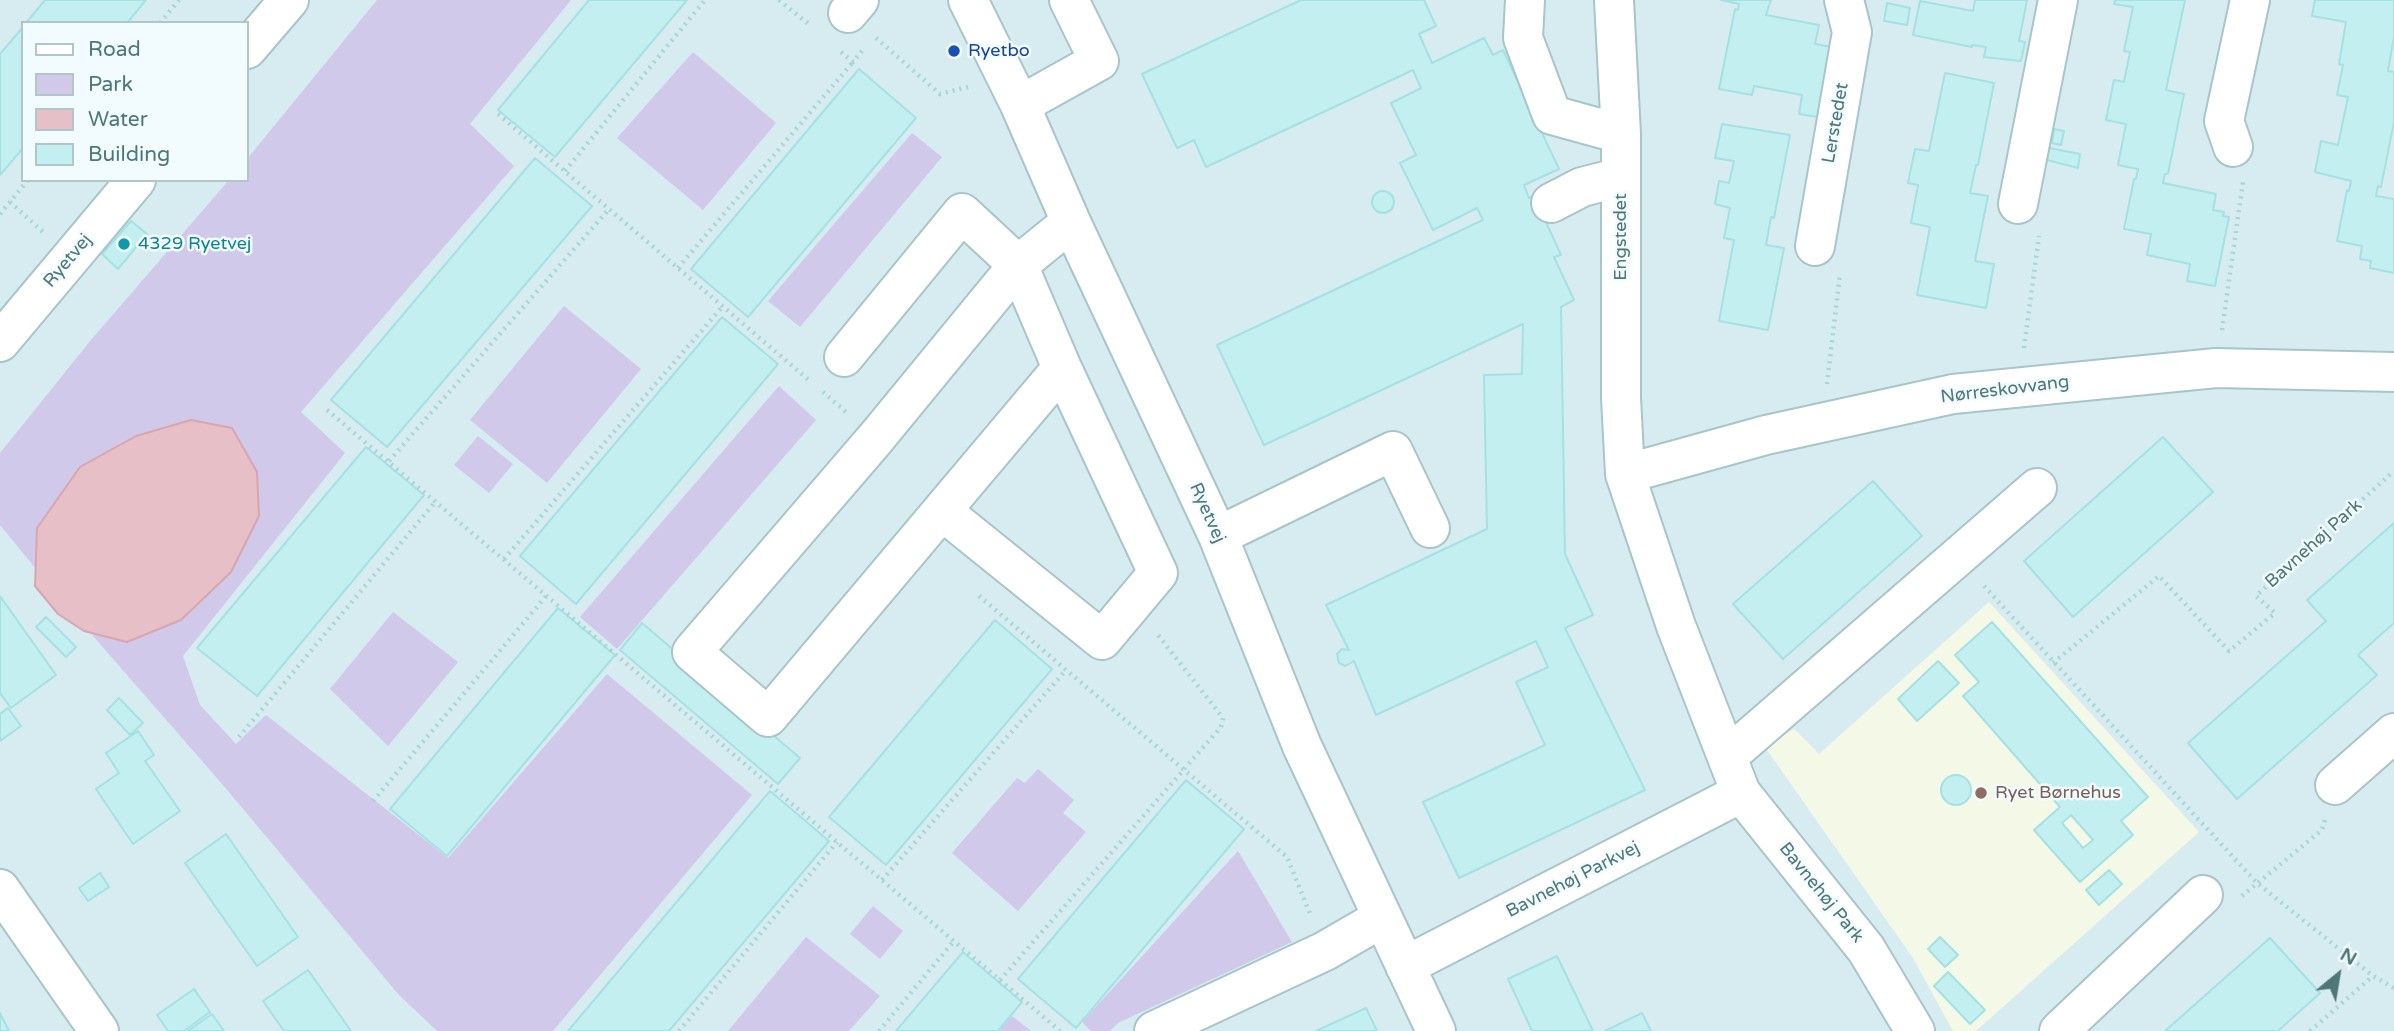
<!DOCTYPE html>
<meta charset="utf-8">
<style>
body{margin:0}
#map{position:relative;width:2394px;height:1031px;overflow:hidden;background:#ebf8fc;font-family:"Varela Round",sans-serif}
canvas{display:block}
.legend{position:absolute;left:21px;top:21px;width:228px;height:161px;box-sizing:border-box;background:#f2fbfe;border:2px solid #b0c6c8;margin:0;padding:9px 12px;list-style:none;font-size:21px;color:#4e7777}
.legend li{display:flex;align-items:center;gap:14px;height:35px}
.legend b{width:35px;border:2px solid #b0c6c8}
.north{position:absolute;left:2303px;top:940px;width:70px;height:70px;-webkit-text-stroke:5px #f2fbfe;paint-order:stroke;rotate:30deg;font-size:19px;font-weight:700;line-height:28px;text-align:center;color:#4e7777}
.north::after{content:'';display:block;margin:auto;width:24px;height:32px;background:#4e7777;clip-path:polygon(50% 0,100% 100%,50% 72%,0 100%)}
</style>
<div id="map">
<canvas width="2394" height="1031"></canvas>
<ul class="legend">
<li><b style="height:9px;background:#fff"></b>Road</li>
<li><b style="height:19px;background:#d1c9ea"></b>Park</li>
<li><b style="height:19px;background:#e6bfc7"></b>Water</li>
<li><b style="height:19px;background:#c4eff1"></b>Building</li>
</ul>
<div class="north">N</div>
</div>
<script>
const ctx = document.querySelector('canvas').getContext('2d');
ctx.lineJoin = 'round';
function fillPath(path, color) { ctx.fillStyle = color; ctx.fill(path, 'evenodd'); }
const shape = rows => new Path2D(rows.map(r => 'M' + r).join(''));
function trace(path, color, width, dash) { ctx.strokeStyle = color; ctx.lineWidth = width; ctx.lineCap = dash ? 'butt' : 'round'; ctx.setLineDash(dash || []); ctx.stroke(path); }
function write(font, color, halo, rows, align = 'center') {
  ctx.font = font + ' "Varela Round",sans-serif'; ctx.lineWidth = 5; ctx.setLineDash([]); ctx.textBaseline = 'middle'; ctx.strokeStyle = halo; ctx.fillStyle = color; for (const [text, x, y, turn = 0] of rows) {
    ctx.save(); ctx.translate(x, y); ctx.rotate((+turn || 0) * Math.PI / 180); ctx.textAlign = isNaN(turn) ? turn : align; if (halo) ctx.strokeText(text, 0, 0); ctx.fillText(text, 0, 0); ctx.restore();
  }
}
fillPath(shape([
 [0,0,2394,0,2394,1031,0,1031],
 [23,23,247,23,247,180,23,180]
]), '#d7ecf1');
fillPath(shape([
 [1989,602,2199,832,1976,1031,1953,1031,1913,958,1765,747,1794,729,1819,754]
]), '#f4f9e7');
fillPath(shape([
 [377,0,571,0,470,124,514,166,301,412,345,453,183,656,200,705,236,744,266,715,448,858,607,674,752,795,553,1031,437,1031,399,995,223,785,59,597,0,525,0,453,91,340,229,180,247,180,247,159],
 [693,52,776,123,703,210,617,138],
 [912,133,942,157,800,327,768,301],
 [564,306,641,369,547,483,470,420],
 [779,386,816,420,617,649,580,617],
 [478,436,513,464,489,493,454,465],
 [393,612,458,662,388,746,330,689],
 [1038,769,1074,800,1063,813,1086,832,1018,911,952,853,1017,778,1025,783],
 [1238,851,1292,942,1118,1023,1110,1031,1091,1031,1082,1022],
 [873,906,903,931,880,959,850,934],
 [806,937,880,996,849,1031,728,1031],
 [1012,1016,1031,1031,999,1031]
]), '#d1c9ea');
const water = shape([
 [191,420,232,428,257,472,259,516,231,572,181,620,127,642,84,631,58,614,35,586,37,528,80,467,136,436,191,420]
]);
fillPath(water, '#e6bfc7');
trace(water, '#d7a6b0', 2);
const building = shape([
 [45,0,146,0,127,23,26,23,45,0],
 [589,0,687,0,555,157,498,110,589,0],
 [1301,0,1424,0,1436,26,1419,34,1432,63,1484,38,1493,55,1503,50,1559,169,1524,185,1529,198,1534,196,1561,255,1554,257,1574,300,1561,307,1565,554,1593,615,1565,628,1645,790,1459,878,1423,802,1545,745,1516,682,1548,667,1536,641,1376,715,1354,661,1345,666,1339,663,1337,654,1342,649,1349,650,1326,605,1487,529,1484,375,1522,374,1523,324,1264,445,1217,345,1483,220,1477,208,1433,230,1400,163,1416,155,1391,103,1421,88,1413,70,1206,167,1194,140,1177,148,1142,74,1301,0],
 [1771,0,1766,15,1819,25,1815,44,1832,47,1818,117,1799,114,1802,95,1754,86,1752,95,1719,89,1735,9,1738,10,1739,4,1721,0,1771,0],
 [1975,0,2027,0,2019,41,2025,42,2021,61,1984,57,1986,47,1972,45,1972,47,1913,35,1920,1,1973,11,1975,0],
 [2115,0,2185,0,2166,90,2184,94,2168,174,2165,174,2163,183,2216,194,2213,210,2224,212,2223,216,2229,217,2215,286,2187,281,2190,264,2147,255,2151,234,2124,229,2134,179,2136,179,2138,169,2118,165,2126,124,2106,120,2114,80,2124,82,2130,52,2124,51,2133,7,2114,4,2115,0],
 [2315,0,2394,0,2394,36,2388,71,2394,72,2394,122,2381,187,2378,186,2376,196,2394,199,2394,273,2370,268,2371,261,2360,259,2362,246,2337,241,2347,190,2349,191,2351,181,2315,172,2321,141,2338,145,2348,97,2337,95,2343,65,2339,64,2346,22,2312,16,2315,0],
 [1887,3,1910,8,1907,25,1884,21,1887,3],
 [23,27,23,148,0,175,0,54,23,27],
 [859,69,916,118,748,317,691,269,859,69],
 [1945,73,1994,83,1978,165,1976,165,1970,193,1988,196,1975,261,1994,264,1986,308,1917,295,1930,227,1911,223,1918,185,1908,183,1915,149,1929,151,1945,73],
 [1722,124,1790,135,1774,218,1771,217,1766,245,1784,248,1768,330,1719,321,1734,240,1724,238,1730,208,1715,204,1719,181,1729,183,1734,161,1715,158,1722,124],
 [2054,129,2064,131,2061,145,2052,143,2054,129],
 [2049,148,2080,154,2078,168,2047,160,2049,148],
 [535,158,592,206,387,447,331,400,535,158],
 '1372 202a11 11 0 1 1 22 0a11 11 0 1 1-22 0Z',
 [131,221,147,234,118,269,102,254,131,221],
 [722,317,778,364,576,604,520,556,722,317],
 [2163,437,2213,492,2073,617,2024,561,2163,437],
 [366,447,424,495,257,696,197,648,366,447],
 [1873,481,1922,536,1783,659,1733,604,1873,481],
 [2394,523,2394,623,2358,655,2377,675,2237,799,2188,743,2326,621,2307,600,2394,523],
 [0,596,56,675,11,708,0,693,0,596],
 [558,608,615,655,447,856,390,809,558,608],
 [46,617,76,647,66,657,36,627,46,617],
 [995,620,1052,669,886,865,829,817,995,620],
 [1992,622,2148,797,2121,821,2133,835,2080,882,2034,830,2060,807,1963,696,1979,682,1955,655,1992,622],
 [2071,815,2093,840,2083,848,2062,823,2071,815],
 [642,623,800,758,778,784,620,650,642,623],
 [1938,661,1959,683,1917,721,1898,699,1938,661],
 [119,698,143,723,130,735,107,710,119,698],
 [8,708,21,726,0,741,0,714,8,708],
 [138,731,154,755,145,761,180,811,133,844,96,789,119,773,106,753,138,731],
 '1941 790a15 15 0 1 1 30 0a15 15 0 1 1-30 0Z',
 [1186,780,1244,829,1076,1028,1018,979,1186,780],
 [770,791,829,841,669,1031,568,1031,770,791],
 [226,834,298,937,257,966,185,863,226,834],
 [2109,870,2122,884,2099,905,2086,890,2109,870],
 [100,873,109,887,88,901,79,888,100,873],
 [1940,937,1958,955,1945,967,1928,949,1940,937],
 [2270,938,2320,993,2278,1031,2165,1031,2270,938],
 [963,952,1022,1002,998,1031,896,1031,963,952],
 [1557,956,1593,1031,1532,1031,1508,979,1557,956],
 [308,970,351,1031,284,1031,263,1001,308,970],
 [1948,972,1985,1010,1970,1024,1934,986,1948,972],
 [194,989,210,1012,184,1031,168,1031,157,1015,194,989],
 [1366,1008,1377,1031,1316,1031,1366,1008],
 [0,1013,9,1031,0,1031,0,1013],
 [1642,1013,1651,1031,1605,1031,1642,1013],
 [212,1014,224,1031,188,1031,212,1014]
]);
fillPath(building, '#c4eff1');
trace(building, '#a4e1e3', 2);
const minor = shape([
 [968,0,1020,105,1071,222,1218,536,1302,746,1436,1031],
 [1525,0,1523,38,1552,115,1621,134],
 [1614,0,1621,134,1621,398,1625,474,1676,626,1741,793,1866,949,1915,1031],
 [848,13,859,0],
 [247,49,289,0],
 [1020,105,1099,61,1069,0],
 [2233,147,2224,121,2250,0],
 [1551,203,1582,187,1621,177],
 [2018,204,2058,0],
 [1815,246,1852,32,1844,0],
 [0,342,136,180],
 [844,357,962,213,1018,265,1062,368,1158,573,1102,640,942,511],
 [1062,368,768,717,692,652,876,438,1018,265,1071,222],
 [1625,474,1766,435,1953,394,2216,368,2394,372],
 [1218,536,1393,451,1430,528],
 [1727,757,2037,488],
 [2335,785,2394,733],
 [0,889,99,1031],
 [1405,966,1741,793],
 [1154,1031,1325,951,1382,918],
 [2059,1031,2203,895]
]);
trace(minor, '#a8c5c7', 42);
trace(shape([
 [779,0,811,26],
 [160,23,179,0],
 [876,38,940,94,968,87],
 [841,52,853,62,862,51],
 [498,114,811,382],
 [565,171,705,0],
 [10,202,43,232],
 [0,214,28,180],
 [678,268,853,62],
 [2222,330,2243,182],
 [2024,348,2039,236],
 [1827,384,1840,274],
 [823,392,846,412],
 [327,410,1060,1031],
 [389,461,609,209],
 [504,559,723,306],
 [1984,586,2257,883,2373,976,2394,988],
 [979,596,1287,857,1311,916],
 [2053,663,2159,576,2229,651,2275,613,2256,596,2394,471],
 [239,737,436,501],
 [373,801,547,595],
 [882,880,1066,670],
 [2242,896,2322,830,2325,820],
 [1000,980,1221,727,1223,718,1158,635],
 [679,1031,837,842],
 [879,1031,954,941],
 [2310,1031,2373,976]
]), '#a6d5d6', 4.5, [2, 5]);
trace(minor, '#fff', 38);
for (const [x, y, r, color] of [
 [954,51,7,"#1a4fb4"],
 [124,244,7,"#0f9aa8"],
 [1981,793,7,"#8d6e63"]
]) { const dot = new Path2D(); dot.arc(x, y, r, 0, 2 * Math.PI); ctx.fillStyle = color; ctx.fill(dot); trace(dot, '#f2fbfe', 2.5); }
write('18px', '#164399', '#f2fbfe', [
 ["Ryetbo",968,51]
], 'left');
write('18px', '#4e7777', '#f2fbfe', [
 ["Lerstedet",1836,123,-80],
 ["Engstedet",1621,237,-90],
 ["Ryetvej",68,261,-50],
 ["Nørreskovvang",2005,390,-7],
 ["Ryetvej",1207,513,66],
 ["Bavnehøj Park",2314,544,-42],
 ["Bavnehøj Parkvej",1573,880,-27],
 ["Bavnehøj Park",1821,893,51]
]);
write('18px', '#0d838f', '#f2fbfe', [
 ["4329 Ryetvej",138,244]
], 'left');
write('18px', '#785e54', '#f2fbfe', [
 ["Ryet Børnehus",1995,793]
], 'left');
</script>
